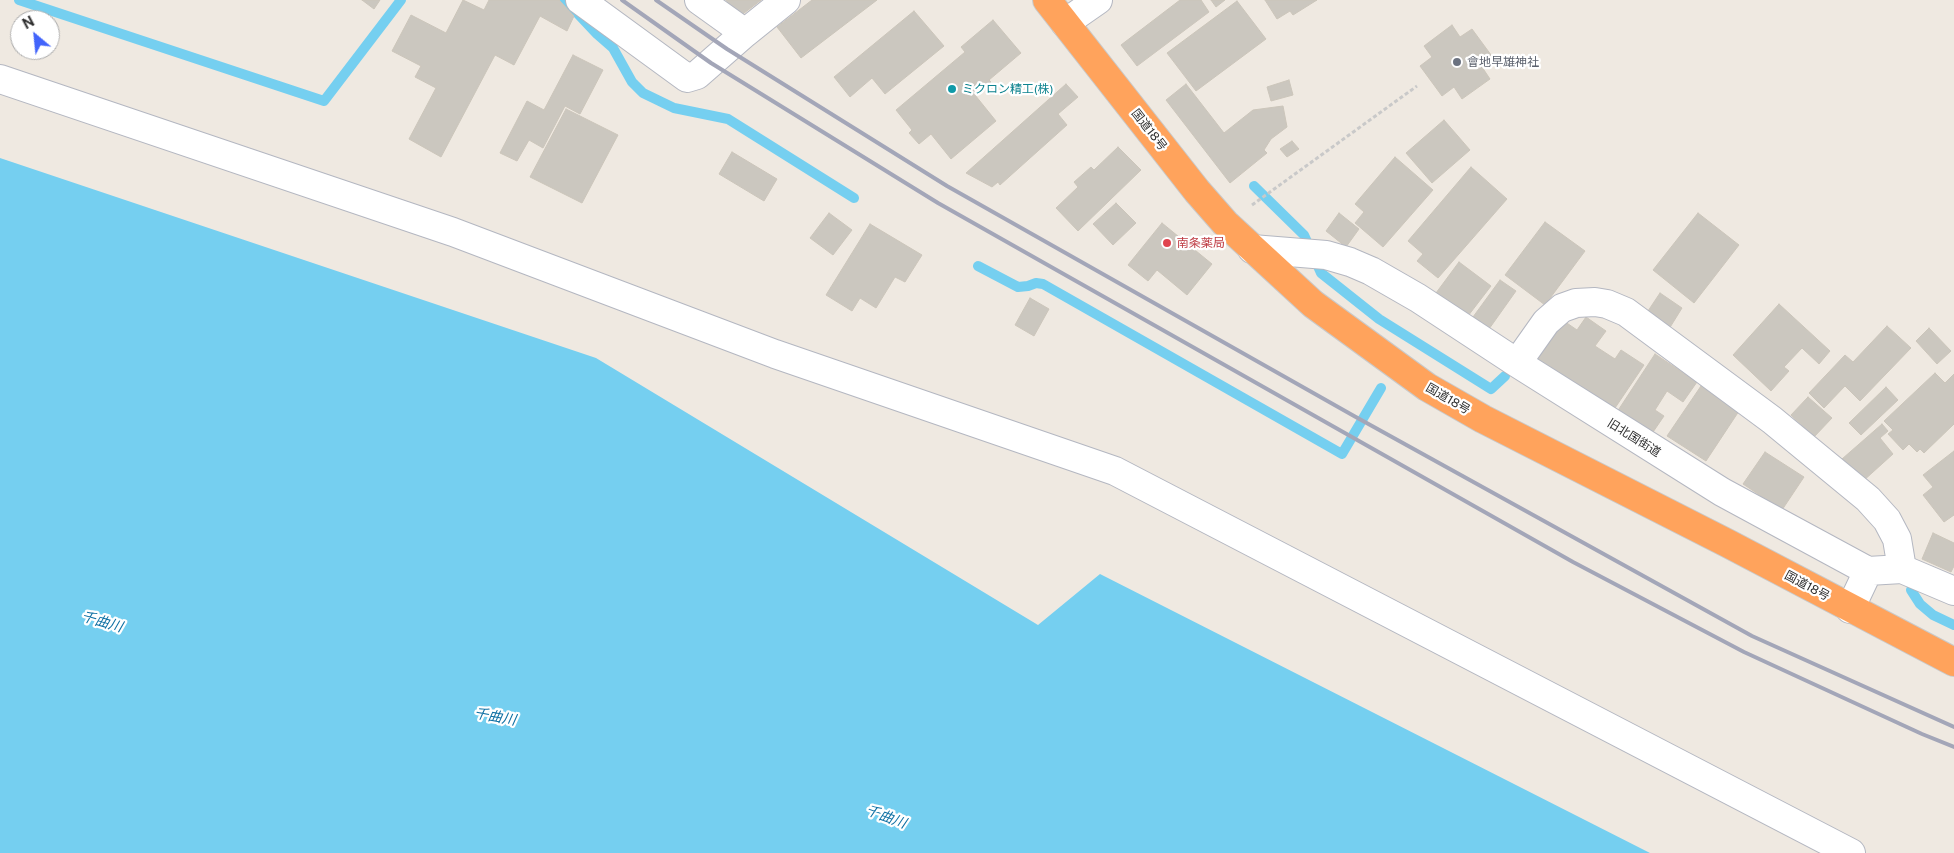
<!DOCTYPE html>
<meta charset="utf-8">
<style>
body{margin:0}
#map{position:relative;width:1954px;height:853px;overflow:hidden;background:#efe9e1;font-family:"Public Sans",sans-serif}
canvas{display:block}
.north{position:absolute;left:10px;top:10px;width:50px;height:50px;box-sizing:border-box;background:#fff;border:1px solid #ababab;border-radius:50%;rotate:332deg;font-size:14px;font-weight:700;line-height:20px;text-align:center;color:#2e2e2e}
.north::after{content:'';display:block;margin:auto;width:18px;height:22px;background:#4264fb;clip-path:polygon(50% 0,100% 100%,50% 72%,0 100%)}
</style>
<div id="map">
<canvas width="1954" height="853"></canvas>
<div class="north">N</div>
</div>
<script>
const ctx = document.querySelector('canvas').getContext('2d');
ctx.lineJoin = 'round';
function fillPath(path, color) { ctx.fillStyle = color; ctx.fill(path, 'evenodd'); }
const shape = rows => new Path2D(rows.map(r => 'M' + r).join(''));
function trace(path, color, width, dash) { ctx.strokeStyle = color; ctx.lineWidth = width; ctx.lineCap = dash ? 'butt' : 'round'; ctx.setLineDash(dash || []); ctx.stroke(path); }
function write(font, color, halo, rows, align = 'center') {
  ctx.font = font + ' "Public Sans","Noto Sans JP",sans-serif'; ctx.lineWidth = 4.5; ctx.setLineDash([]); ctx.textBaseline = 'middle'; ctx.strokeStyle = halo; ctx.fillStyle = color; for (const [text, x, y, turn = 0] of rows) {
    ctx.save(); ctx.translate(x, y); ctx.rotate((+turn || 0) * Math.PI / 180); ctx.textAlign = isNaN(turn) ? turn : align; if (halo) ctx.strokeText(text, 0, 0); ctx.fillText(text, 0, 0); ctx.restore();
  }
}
fillPath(shape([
 [0,158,596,358,1038,625,1100,574,1650,853,0,853]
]), '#75cff0');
trace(shape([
 [19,0,324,101,401,0],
 [565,0,597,34,613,48,632,82,643,93,674,108,728,119,854,198],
 [1254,186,1304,235,1321,273,1379,319,1491,389,1505,376],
 [978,266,1018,287,1028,286,1036,283,1043,284,1342,454,1381,388],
 [1911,590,1920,604,1933,615,1954,625]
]), '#75cff0', 10);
const building = shape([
 [362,0,380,0,374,9,362,0],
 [463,0,484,10,489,0,559,0,574,16,567,31,540,16,514,65,495,55,441,157,409,139,436,88,415,77,421,66,392,51,411,15,446,33,463,0],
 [726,0,761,0,739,17,726,0],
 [812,0,877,0,801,58,777,27,812,0],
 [1180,0,1201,0,1209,12,1137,66,1121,45,1180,0],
 [1211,0,1225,0,1216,7,1211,0],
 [1265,0,1317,0,1293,15,1290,11,1277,19,1265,0],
 [1237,1,1266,39,1196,91,1167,53,1237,1],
 [914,11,944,46,885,94,872,78,850,97,834,77,914,11],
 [993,20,1021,53,989,80,991,82,975,95,996,121,951,159,931,134,919,144,909,133,912,130,896,110,965,52,961,47,993,20],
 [1452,25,1460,37,1472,29,1494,59,1482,67,1490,79,1462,99,1454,87,1442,96,1420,66,1432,57,1424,46,1452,25],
 [573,55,603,70,580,114,565,106,543,148,529,140,517,161,500,153,527,101,544,110,573,55],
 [1289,80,1293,95,1271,101,1267,87,1289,80],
 [1066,84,1078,97,1058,114,1067,125,1000,185,998,182,992,187,966,173,1066,84],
 [1186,84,1224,133,1253,110,1283,106,1287,127,1271,139,1264,150,1267,153,1230,183,1166,100,1186,84],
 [566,109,618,135,582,203,530,177,566,109],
 [1444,120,1470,150,1432,183,1406,153,1444,120],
 [1292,141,1299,149,1287,157,1280,149,1292,141],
 [1118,147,1141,170,1078,231,1056,208,1078,187,1074,182,1091,167,1094,170,1118,147],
 [732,152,777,179,764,201,719,174,732,152],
 [1395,157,1433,190,1383,247,1355,223,1364,212,1355,204,1395,157],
 [1471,167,1507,199,1438,278,1417,261,1423,254,1408,241,1471,167],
 [1116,203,1136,223,1113,245,1093,224,1116,203],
 [829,213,852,230,833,255,810,238,829,213],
 [1339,213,1359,229,1346,247,1326,231,1339,213],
 [1698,213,1739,245,1694,303,1653,270,1698,213],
 [1545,222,1585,251,1545,305,1505,275,1545,222],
 [1162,223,1212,264,1187,295,1157,270,1148,281,1128,265,1162,223],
 [870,224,922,255,905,282,895,277,876,308,860,298,852,311,826,295,870,224],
 [1459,262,1491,286,1468,316,1436,293,1459,262],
 [1500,280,1516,291,1489,329,1473,317,1500,280],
 [1660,293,1682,308,1669,329,1646,314,1660,293],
 [1030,298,1049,309,1034,336,1015,325,1030,298],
 [1779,304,1830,351,1819,364,1802,348,1784,367,1789,371,1771,391,1733,355,1779,304],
 [1586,317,1606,331,1595,346,1615,359,1621,350,1644,365,1613,411,1534,358,1561,319,1577,330,1586,317],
 [1887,326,1911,348,1860,401,1845,386,1824,408,1809,393,1845,355,1853,362,1887,326],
 [1929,328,1951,351,1937,364,1916,341,1929,328],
 [1655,354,1697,382,1683,402,1667,391,1655,410,1664,416,1651,435,1617,412,1655,354],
 [1935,373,1945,383,1954,374,1954,424,1924,453,1920,449,1917,452,1909,444,1903,450,1888,434,1893,430,1884,421,1935,373],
 [1701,386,1739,411,1706,461,1667,436,1701,386],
 [1886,387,1898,400,1861,435,1849,423,1886,387],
 [1808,397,1832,418,1814,437,1791,415,1808,397],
 [1882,424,1888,431,1880,438,1893,454,1862,482,1842,459,1882,424],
 [1954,451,1954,515,1944,522,1923,495,1933,487,1923,475,1954,451],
 [1765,452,1804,477,1782,510,1743,484,1765,452],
 [1933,533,1954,543,1954,566,1951,572,1922,559,1933,533]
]);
fillPath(building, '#cbc7bf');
trace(building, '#cbc5ba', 1);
const street = shape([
 [580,0,687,78,697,75,745,33],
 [699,0,745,33,786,0],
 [1065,23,1098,0],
 [0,79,453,232,775,354,1115,471,1851,853],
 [1252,249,1326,255,1350,262,1371,271,1418,298,1517,363,1722,492,1868,571,1902,569,1954,591],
 [1517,363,1546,322,1562,308,1576,303,1595,302,1607,304,1626,312,1772,420,1868,499,1887,520,1897,539,1902,569],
 [1850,609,1868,571]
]);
const highway = shape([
 [1047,0,1197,191,1225,223,1313,304,1427,387,1483,419,1727,543,1954,662]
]);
trace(street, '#b4b7c1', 30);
trace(highway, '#c9c9c9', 30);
trace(shape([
 [1252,205,1417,86]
]), '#c9c9c9', 3, [4, 2.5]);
trace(street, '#fff', 28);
trace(highway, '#ffa35c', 28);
trace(shape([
 [622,0,711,63,938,203,1573,562,1744,652,1922,734,1954,747],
 [656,0,727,49,947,186,1354,416,1752,636,1954,727]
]), '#a3a6b8', 4);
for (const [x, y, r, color] of [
 [1457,62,5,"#6b7280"],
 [952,89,5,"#0f9aa8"],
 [1167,243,5,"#e0444e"]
]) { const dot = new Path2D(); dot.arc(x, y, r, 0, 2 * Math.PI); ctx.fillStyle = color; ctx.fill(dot); trace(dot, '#fff', 2); }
write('12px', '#5b616d', '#fff', [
 ["會地早雄神社",1467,62]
], 'left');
write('12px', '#0d838f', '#fff', [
 ["ミクロン精工(株)",962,89]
], 'left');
write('12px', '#2e2e2e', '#fff', [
 ["国道18号",1149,130,52],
 ["国道18号",1448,399,30],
 ["旧北国街道",1634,438,32],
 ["国道18号",1807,586,28]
]);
write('12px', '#be3a42', '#fff', [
 ["南条薬局",1177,243]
], 'left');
write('italic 14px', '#0d6fa3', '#fff', [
 ["千曲川",102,622,16],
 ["千曲川",495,717,10],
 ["千曲川",886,817,20]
]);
</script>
